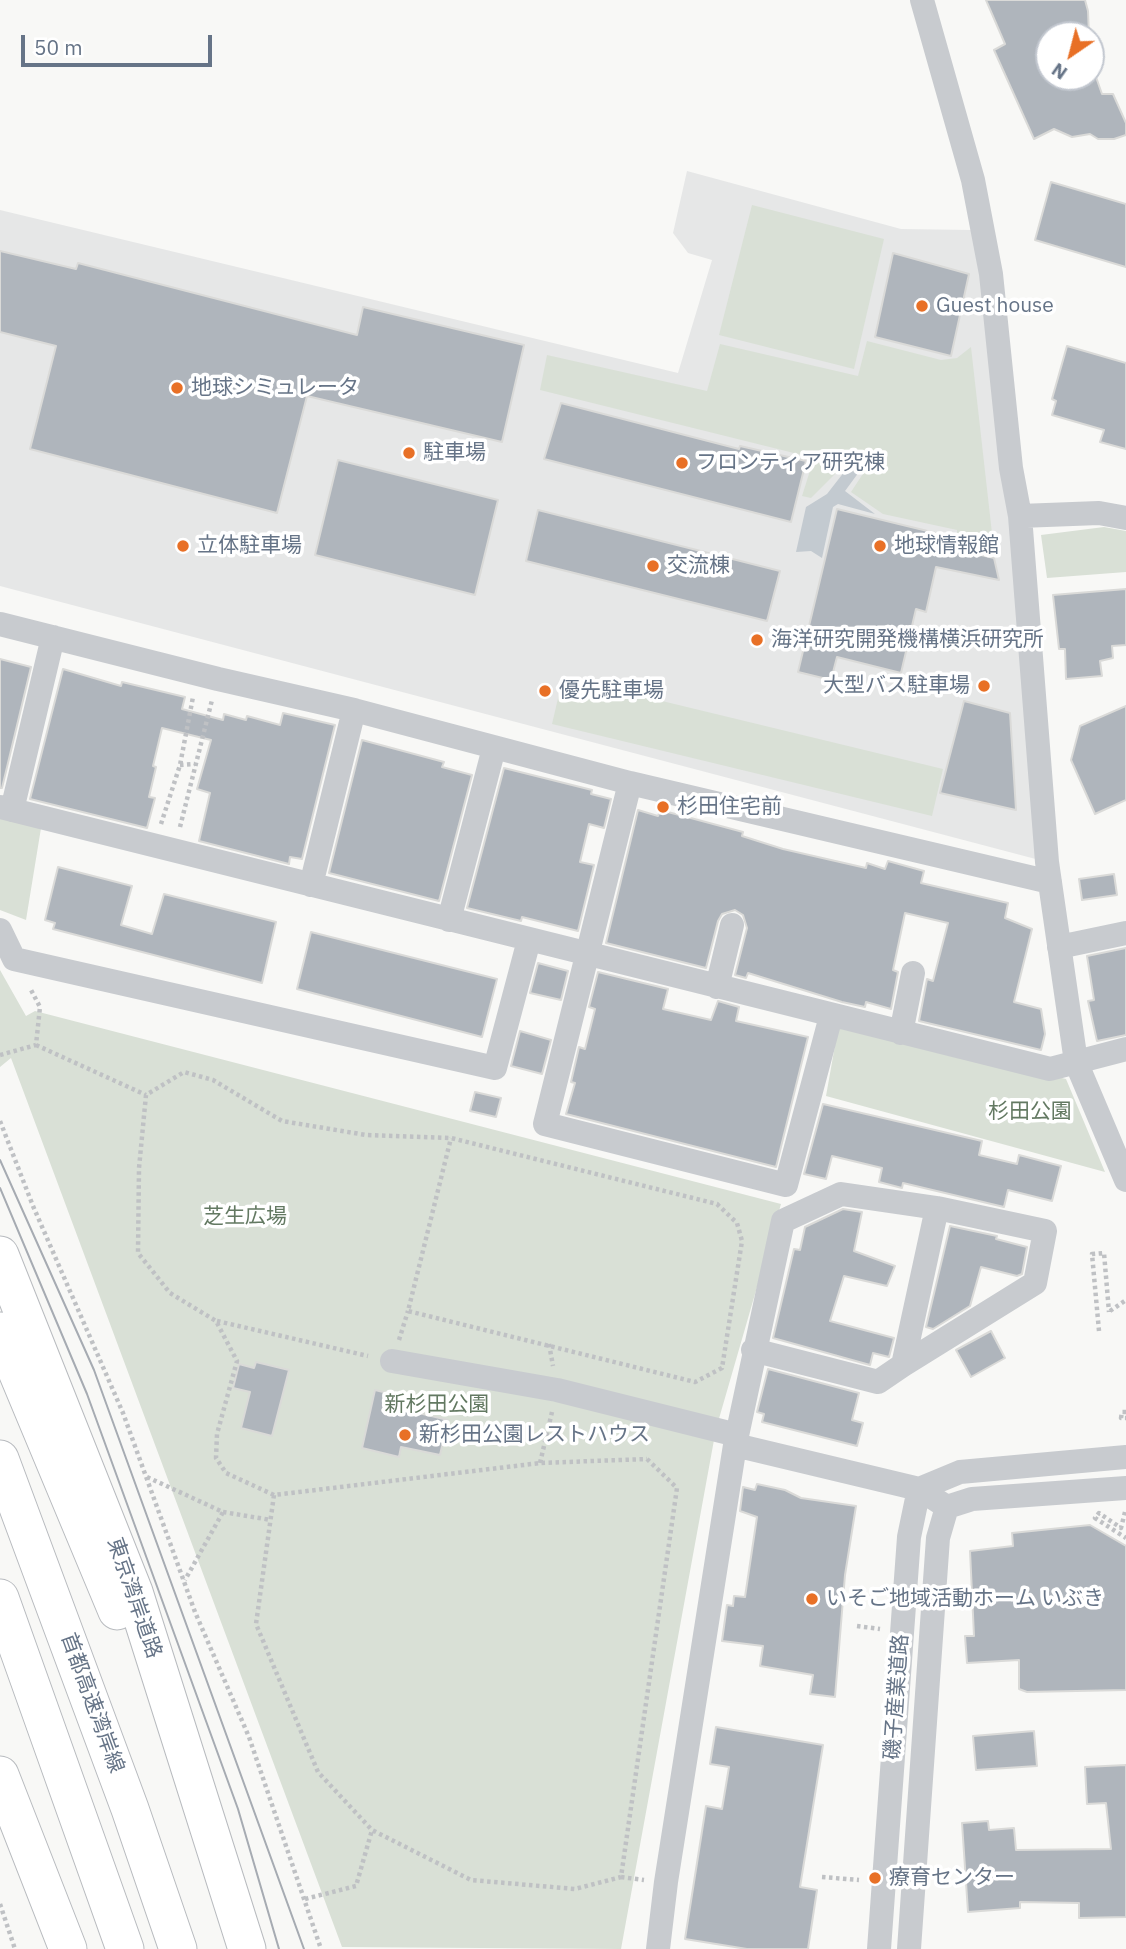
<!DOCTYPE html>
<meta charset="utf-8">
<style>
body{margin:0}
#map{position:relative;width:1126px;height:1949px;overflow:hidden;background:#f8f8f6;font-family:"IBM Plex Sans",sans-serif}
canvas{display:block}
.north{position:absolute;left:1035px;top:21px;width:70px;height:70px;box-sizing:border-box;background:#fff;border:2px solid #c2c7cf;border-radius:50%;rotate:215deg;font-size:19px;font-weight:700;line-height:28px;text-align:center;color:#667487}
.north::after{content:'';display:block;margin:auto;width:24px;height:32px;background:#e87026;clip-path:polygon(50% 0,100% 100%,50% 72%,0 100%)}
.scale{position:absolute;left:21px;top:35px;width:191px;height:32px;box-sizing:border-box;border:4px solid #667487;border-top:0;padding-left:9px;font-size:21px;line-height:24px;white-space:nowrap;color:#667487;-webkit-text-stroke:5px #fff;paint-order:stroke}
</style>
<div id="map">
<canvas width="1126" height="1949"></canvas>
<div class="north">N</div>
<div class="scale">50 m</div>
</div>
<script>
const ctx = document.querySelector('canvas').getContext('2d');
ctx.lineJoin = 'round';
function fillPath(path, color) { ctx.fillStyle = color; ctx.fill(path, 'evenodd'); }
const shape = rows => new Path2D(rows.map(r => 'M' + r).join(''));
function trace(path, color, width, dash) { ctx.strokeStyle = color; ctx.lineWidth = width; ctx.lineCap = dash ? 'butt' : 'round'; ctx.setLineDash(dash || []); ctx.stroke(path); }
function write(font, color, halo, rows, align = 'center') {
  ctx.font = font + ' "IBM Plex Sans","Noto Sans JP",sans-serif'; ctx.lineWidth = 7; ctx.setLineDash([]); ctx.textBaseline = 'middle'; ctx.strokeStyle = halo; ctx.fillStyle = color; for (const [text, x, y, turn = 0] of rows) {
    ctx.save(); ctx.translate(x, y); ctx.rotate((+turn || 0) * Math.PI / 180); ctx.textAlign = isNaN(turn) ? turn : align; if (halo) ctx.strokeText(text, 0, 0); ctx.fillText(text, 0, 0); ctx.restore();
  }
}
fillPath(shape([
 [687,171,901,229,972,230,991,274,1047,862,0,586,0,210,678,373,712,260,688,253,673,233]
]), '#e6e7e7');
fillPath(shape([
 [752,205,884,239,854,369,719,335],
 [867,341,941,360,957,358,971,347,994,551,957,545,957,530,883,514,851,492,876,454,859,450,811,498,802,496,814,458,540,390,547,355,707,391,720,344,858,376],
 [1104,527,1126,531,1126,572,1047,578,1041,535],
 [563,677,943,769,932,816,552,724],
 [0,811,42,822,26,920,0,910],
 [0,970,26,1016,35,1011,781,1204,716,1429,621,1949,342,1947,11,1058,0,1067],
 [839,1023,1066,1079,1105,1172,826,1096]
]), '#d9e0d6');
fillPath(shape([
 [870,457,845,491,875,514,838,504,833,507,822,558,811,551,796,552,806,507,827,494,848,467,860,458]
]), '#c3cad0');
const building = shape([
 [986,0,1085,0,1088,11,1089,35,1049,35,1049,77,1096,77,1102,94,1113,94,1126,123,1126,135,1114,139,1098,139,1090,134,1072,137,1054,129,1034,139,994,50,1005,44,986,0],
 [1051,182,1126,204,1126,267,1035,240,1051,182],
 [0,251,76,269,78,263,357,335,363,307,524,345,502,442,307,396,277,513,30,449,56,346,0,332,0,251],
 [893,253,969,274,951,356,875,337,893,253],
 [1067,346,1126,363,1126,449,1100,442,1104,430,1052,415,1056,401,1052,399,1067,346],
 [561,403,739,449,740,446,806,461,791,522,544,459,561,403],
 [338,460,498,500,475,595,315,555,338,460],
 [837,509,944,535,941,546,994,558,999,580,936,567,926,612,916,609,901,673,837,657,831,680,798,672,837,509],
 [538,510,780,571,767,621,526,561,538,510],
 [1126,589,1126,645,1112,646,1113,658,1100,661,1102,676,1066,679,1065,649,1059,649,1053,595,1126,589],
 [0,659,31,667,2,788,0,788,0,659],
 [63,669,121,686,122,682,185,697,182,709,223,720,224,714,246,720,247,716,280,725,283,713,335,725,302,859,290,857,289,864,199,841,210,793,197,789,211,740,162,728,153,766,156,767,149,797,155,798,147,828,30,799,63,669],
 [964,701,1010,713,1016,810,940,793,964,701],
 [1126,706,1126,800,1095,814,1071,760,1080,726,1126,706],
 [362,740,444,762,442,767,472,775,439,901,329,873,362,740],
 [504,768,592,790,591,794,611,799,604,828,589,824,580,862,594,865,578,931,522,917,521,921,467,908,504,768],
 [638,810,658,816,660,810,687,817,743,832,742,836,783,849,866,868,867,863,885,869,888,861,924,871,921,883,1008,903,1005,918,1032,929,1014,1002,1041,1009,1045,1034,1041,1050,919,1021,927,979,933,981,948,923,905,913,893,970,898,972,891,1009,866,1002,865,1007,842,1002,748,973,746,978,735,975,747,928,743,915,735,910,722,914,718,921,706,968,606,943,638,810],
 [58,867,132,886,121,925,152,934,164,894,276,922,262,983,53,929,55,923,45,920,58,867],
 [1114,874,1117,895,1082,900,1079,879,1114,874],
 [311,932,497,979,482,1037,297,989,311,932],
 [1126,948,1126,1035,1097,1041,1088,1001,1094,1000,1087,956,1126,948],
 [538,963,568,971,561,1000,530,993,538,963],
 [598,972,668,989,663,1009,711,1020,718,1001,739,1007,736,1021,808,1037,776,1167,566,1114,575,1083,571,1082,579,1047,585,1049,595,1009,589,1007,598,972],
 [520,1031,551,1040,542,1074,511,1066,520,1031],
 [475,1092,501,1098,496,1117,470,1111,475,1092],
 [823,1104,982,1141,979,1155,1017,1164,1019,1155,1061,1166,1052,1201,1008,1190,1004,1207,903,1183,902,1188,879,1182,882,1168,832,1156,826,1179,804,1174,823,1104],
 [843,1209,862,1212,854,1251,895,1266,887,1286,844,1276,830,1321,894,1338,889,1357,873,1353,870,1365,773,1338,794,1249,800,1250,805,1227,843,1209],
 [950,1226,997,1236,996,1239,1027,1247,1022,1274,1017,1276,981,1267,970,1306,933,1329,926,1327,950,1226],
 [991,1331,1005,1358,971,1377,956,1350,991,1331],
 [256,1362,289,1370,272,1436,241,1428,250,1392,233,1388,239,1364,254,1368,256,1362],
 [768,1369,859,1393,852,1420,863,1423,857,1446,762,1422,764,1414,757,1412,768,1369],
 [375,1390,404,1397,402,1409,448,1420,440,1455,401,1447,399,1457,362,1448,375,1390],
 [757,1484,785,1490,801,1498,856,1506,845,1575,835,1697,810,1694,813,1675,760,1666,763,1646,722,1641,727,1605,733,1606,734,1596,745,1597,757,1517,740,1511,743,1487,755,1490,757,1484],
 [1090,1525,1126,1546,1126,1690,1027,1692,1019,1689,1019,1660,967,1663,965,1636,974,1636,970,1551,1013,1546,1012,1533,1090,1525],
 [716,1727,823,1745,800,1887,817,1890,808,1949,747,1949,685,1939,706,1806,722,1809,729,1767,710,1764,716,1727],
 [1034,1731,1037,1766,976,1770,973,1736,1034,1731],
 [1126,1765,1126,1917,1079,1918,1079,1903,1020,1902,1020,1908,968,1912,962,1823,988,1821,989,1830,1014,1828,1016,1850,1111,1849,1106,1803,1087,1804,1085,1767,1126,1765]
]);
fillPath(building, '#afb5bc');
trace(building, '#dadad8', 2);
const highway = shape([
 [0,1255,134,1592,247,1949],
 [0,1331,117,1611],
 [0,1459,130,1809,178,1949],
 [0,1598,125,1949],
 [0,1775,68,1949]
]);
trace(highway, '#b8bbbf', 39);
trace(shape([
 [180,765,195,764],
 [161,824,180,765,193,697],
 [180,827,212,700],
 [36,1045,146,1095],
 [0,1055,36,1045,40,1007,30,988],
 [0,1121,33,1206,123,1413,195,1612,249,1737,321,1949],
 [1110,1311,1126,1300],
 [217,1321,368,1356],
 [1099,1331,1092,1254,1104,1253,1109,1312],
 [399,1340,408,1311],
 [549,1344,553,1366],
 [1126,1412,1122,1412,1121,1418,1126,1418],
 [647,1459,677,1488,621,1877,575,1889,471,1880,372,1830,318,1772,256,1624,274,1495,540,1463,647,1459],
 [540,1463,552,1412],
 [147,1477,223,1512,185,1580],
 [274,1495,226,1473,216,1458,217,1434,237,1361,216,1321,170,1293,138,1253,139,1168,146,1095,184,1072,213,1080,282,1121,366,1135,451,1138,717,1204,737,1223,742,1241,722,1368,695,1382,408,1311,451,1138],
 [223,1512,271,1520],
 [1125,1512,1121,1528,1099,1513,1095,1518,1126,1538],
 [857,1626,880,1629],
 [621,1877,644,1880],
 [822,1877,859,1880],
 [305,1899,356,1886,372,1830],
 [0,1904,15,1949]
]), '#bfc1c4', 4.5, [3.5, 3.5]);
trace(shape([
 [922,0,973,180,991,274,1011,468,1020,516,1047,862,1076,1062,1126,1180],
 [1020,516,1099,513,1126,518],
 [0,624,218,679,354,710,630,783,1050,882],
 [630,783,545,1124,786,1185,831,1016],
 [0,807,1050,1069,1126,1049],
 [12,810,53,637],
 [311,885,354,710],
 [449,920,494,748],
 [0,930,14,959,495,1068,529,940],
 [1059,947,1126,933],
 [717,987,732,925],
 [901,1033,913,973],
 [753,1350,878,1382,903,1365],
 [392,1361,557,1390,737,1435],
 [735,1445,783,1221,841,1194,937,1208,1045,1231,1035,1283,903,1365,937,1208],
 [919,1489,960,1472,1126,1457],
 [658,1949,666,1882,735,1445,919,1489,947,1507],
 [879,1949,909,1537,919,1489],
 [909,1949,938,1538,947,1507,972,1499,1126,1488]
]), '#c8cbcf', 24);
trace(highway, '#fff', 37);
trace(shape([
 [0,1160,94,1370,304,1949],
 [0,1188,87,1394,238,1809,279,1949]
]), '#a6abb2', 2);
for (const [x, y, r, color] of [
 [922,306,7,"#e87026"],
 [177,388,7,"#e87026"],
 [409,453,7,"#e87026"],
 [682,463,7,"#e87026"],
 [183,546,7,"#e87026"],
 [880,546,7,"#e87026"],
 [653,566,7,"#e87026"],
 [757,640,7,"#e87026"],
 [984,686,7,"#e87026"],
 [545,691,7,"#e87026"],
 [663,807,7,"#e87026"],
 [405,1435,7,"#e87026"],
 [812,1599,7,"#e87026"],
 [875,1878,7,"#e87026"]
]) { const dot = new Path2D(); dot.arc(x, y, r, 0, 2 * Math.PI); ctx.fillStyle = color; ctx.fill(dot); trace(dot, '#fff', 2.5); }
write('21px', '#667487', '#fff', [
 ["Guest house",936,306],
 ["地球シミュレータ",191,388],
 ["駐車場",423,453],
 ["フロンティア研究棟",696,463],
 ["立体駐車場",197,546],
 ["地球情報館",894,546],
 ["交流棟",667,566],
 ["海洋研究開発機構横浜研究所",771,640],
 ["大型バス駐車場",970,686,"right"],
 ["優先駐車場",559,691],
 ["杉田住宅前",677,807],
 ["新杉田公園レストハウス",419,1435],
 ["いそご地域活動ホーム いぶき",826,1599],
 ["療育センター",889,1878]
], 'left');
write('21px', '#637962', '#fff', [
 ["杉田公園",1030,1112],
 ["芝生広場",245,1217],
 ["新杉田公園",437,1405]
]);
write('21px', '#667487', '#fff', [
 ["東京湾岸道路",134,1598,71],
 ["磯子産業道路",897,1697,-86],
 ["首都高速湾岸線",92,1703,70]
]);
</script>
